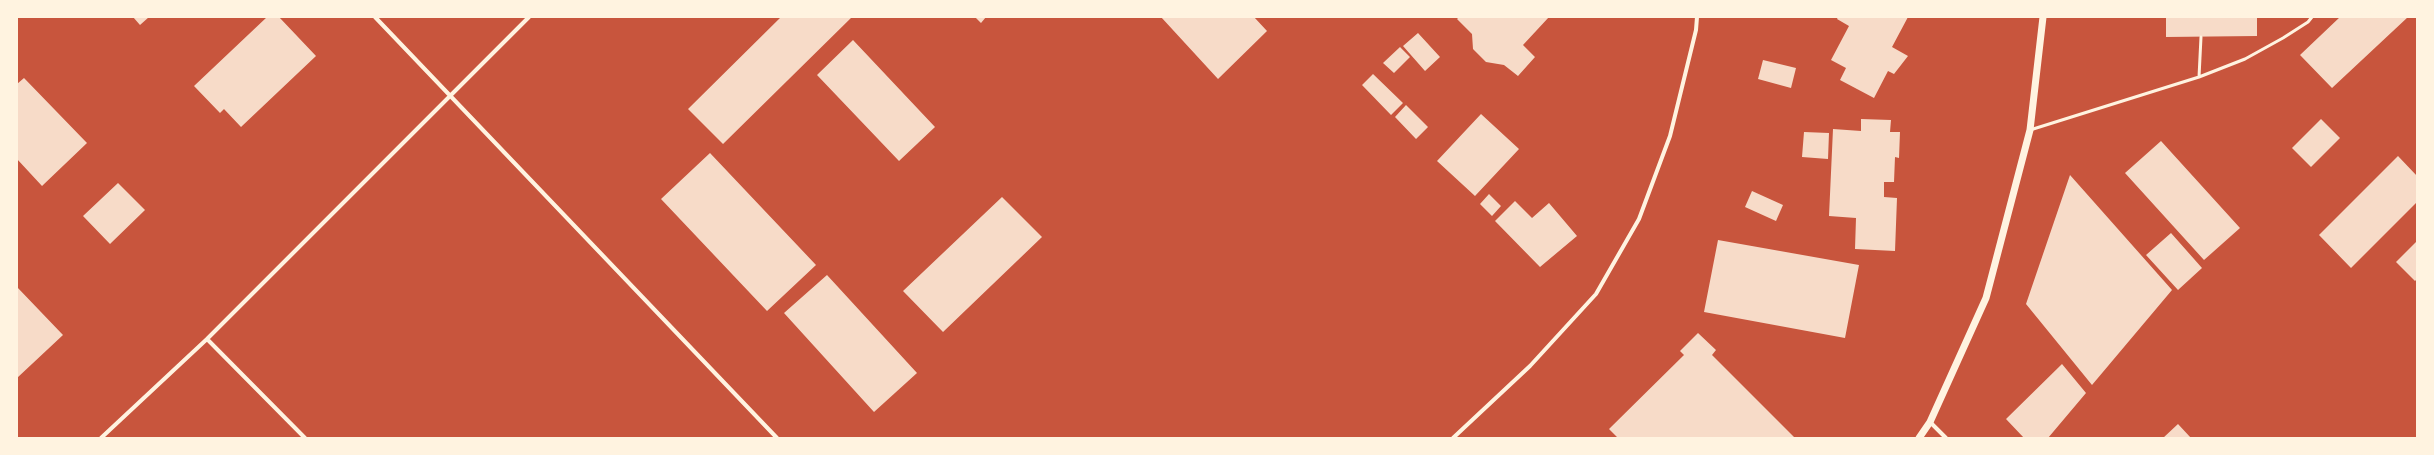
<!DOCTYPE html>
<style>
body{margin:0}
#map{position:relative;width:2434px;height:455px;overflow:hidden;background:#c8553d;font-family:Lora,serif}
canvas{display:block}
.frame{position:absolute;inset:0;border:18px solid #fff3e0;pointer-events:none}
</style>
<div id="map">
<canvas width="2434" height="455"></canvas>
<div class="frame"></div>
</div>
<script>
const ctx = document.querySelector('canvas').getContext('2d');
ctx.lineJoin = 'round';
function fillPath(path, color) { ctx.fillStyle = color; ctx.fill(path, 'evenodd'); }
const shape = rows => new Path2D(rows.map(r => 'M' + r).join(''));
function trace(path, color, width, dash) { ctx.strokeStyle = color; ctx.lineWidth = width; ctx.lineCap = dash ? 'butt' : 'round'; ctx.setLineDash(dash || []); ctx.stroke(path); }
fillPath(shape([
 [133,17,149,17,140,25],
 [267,17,279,17,316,56,241,127,224,109,220,113,194,86],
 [781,17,852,17,723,144,688,109],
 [975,17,986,17,981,23],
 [1161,17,1254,17,1267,31,1218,79],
 [1459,17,1549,17,1523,45,1535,57,1518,76,1504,65,1486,62,1473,49,1472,34,1457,19],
 [1838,17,1908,17,1892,47,1908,56,1894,74,1888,71,1874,98,1840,80,1846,68,1831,60,1849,26,1837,19],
 [2166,17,2257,17,2257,36,2166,37],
 [2340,17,2408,17,2332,88,2300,55],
 [1418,33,1440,57,1425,71,1403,46],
 [853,40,935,127,899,161,817,75],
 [1400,47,1410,57,1394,73,1383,63],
 [1763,60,1796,68,1791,88,1758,79],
 [1373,74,1403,103,1391,115,1362,85],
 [24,78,87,143,42,186,17,159,17,84],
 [1406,105,1428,127,1416,139,1395,117],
 [1481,114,1519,149,1475,196,1437,161],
 [1861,119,1891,120,1890,132,1900,132,1899,158,1895,157,1894,182,1884,182,1884,197,1897,198,1895,251,1855,249,1856,218,1829,216,1833,129,1861,131],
 [2321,119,2340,138,2311,167,2292,148],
 [1804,132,1829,133,1828,159,1802,157],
 [2161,141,2240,228,2204,260,2125,173],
 [710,153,816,265,767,311,661,199],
 [2398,156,2417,176,2417,202,2351,268,2319,235],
 [2070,175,2172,290,2092,385,2026,304],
 [118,183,145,210,110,244,83,216],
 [1752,191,1783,205,1776,221,1745,207],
 [1489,194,1501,206,1492,216,1480,204],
 [1002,197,1042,237,943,332,903,291],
 [1515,201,1532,218,1549,203,1577,236,1540,267,1495,221],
 [2171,233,2202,268,2178,290,2146,255],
 [1718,240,1859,265,1845,338,1704,312],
 [2417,241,2417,279,2415,281,2396,262],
 [827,275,917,373,874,412,784,313],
 [17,287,63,335,17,378],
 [1698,333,1716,350,1712,355,1795,438,1618,438,1609,429,1684,355,1680,351],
 [2062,364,2086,393,2048,438,2024,438,2006,419],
 [2178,424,2191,438,2163,438]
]), '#f7dbc8');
trace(shape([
 [2199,77,2201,37],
 [2030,130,2199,77,2245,59,2283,38,2308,22,2312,17]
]), '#fff3e0', 3);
trace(shape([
 [375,17,777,438],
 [207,339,305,438],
 [1930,422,1946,438],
 [101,438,207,339,529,17],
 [1453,438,1530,366,1596,294,1639,219,1670,136,1696,30,1697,17]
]), '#fff3e0', 4);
trace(shape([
 [1919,438,1930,422,1986,298,2030,130,2043,17]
]), '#fff3e0', 7);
</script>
